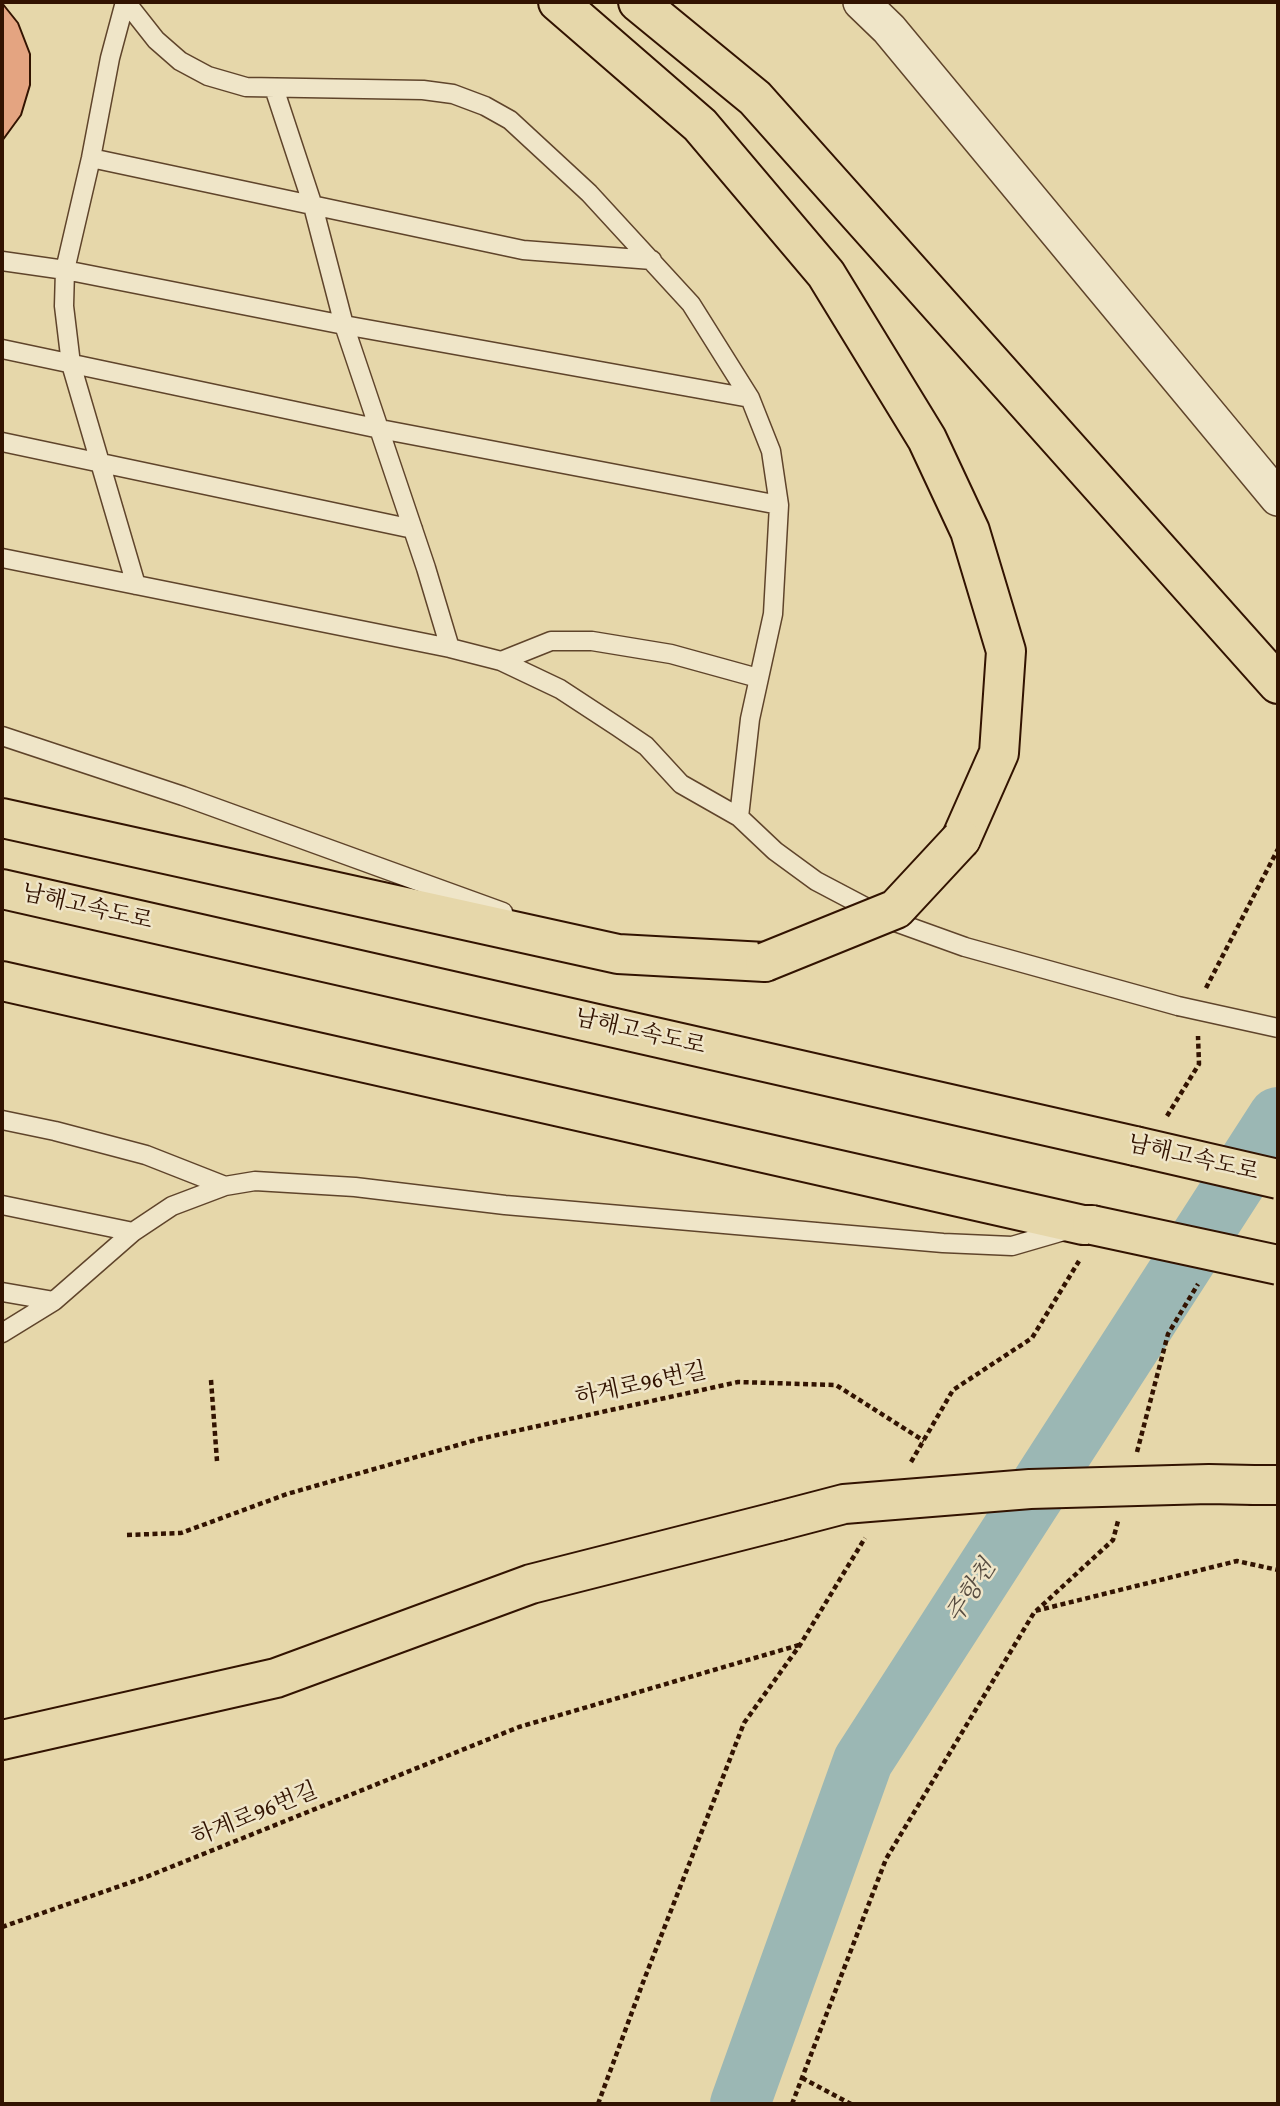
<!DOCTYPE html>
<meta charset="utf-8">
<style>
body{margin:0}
#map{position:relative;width:1280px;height:2106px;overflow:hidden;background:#e6d7aa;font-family:"Gentium Book Plus",serif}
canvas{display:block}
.frame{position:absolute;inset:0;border:4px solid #321301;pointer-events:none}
</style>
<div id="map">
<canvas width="1280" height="2106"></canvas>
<div class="frame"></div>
</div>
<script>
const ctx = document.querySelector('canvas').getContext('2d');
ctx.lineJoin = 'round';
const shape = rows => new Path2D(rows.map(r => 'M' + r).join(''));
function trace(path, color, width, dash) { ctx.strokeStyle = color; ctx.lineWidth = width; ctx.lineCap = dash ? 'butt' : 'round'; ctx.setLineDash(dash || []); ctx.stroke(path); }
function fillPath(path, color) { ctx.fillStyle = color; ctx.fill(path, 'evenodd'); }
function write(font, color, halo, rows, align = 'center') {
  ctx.font = font + ' "Gentium Book Plus","Noto Serif KR",serif'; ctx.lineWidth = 5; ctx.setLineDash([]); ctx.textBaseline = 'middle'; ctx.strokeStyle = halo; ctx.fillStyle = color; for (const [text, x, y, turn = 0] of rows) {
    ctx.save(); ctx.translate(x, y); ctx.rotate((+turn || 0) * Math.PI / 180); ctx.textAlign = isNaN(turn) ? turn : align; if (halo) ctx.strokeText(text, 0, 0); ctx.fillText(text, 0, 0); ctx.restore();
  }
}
trace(shape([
 [740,2104,863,1761,1278,1117]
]), '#9bb7b4', 60);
const building = shape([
 [2,3,18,23,30,54,30,85,21,115,2,141,2,3]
]);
fillPath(building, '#e4a481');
trace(building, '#321301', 2);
const service = shape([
 [125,2,110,58,91,158,65,270,64,306,71,364,136,585],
 [126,2,156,40,180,61,208,76,246,87,423,90,453,94,485,106,510,120,589,193,691,304,750,398,771,451,779,505,773,614,750,719,739,817],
 [274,88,313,206,344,325,426,568,450,648],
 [91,158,523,250,652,260],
 [2,261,65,270,344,325,750,398],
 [2,349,380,429,779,505],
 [2,442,413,529],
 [2,558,450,648,501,661,560,689,618,727,646,746,681,784,739,817,775,851,816,881,890,920,965,947,1178,1006],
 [501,661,551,641,592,641,671,654,758,678],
 [2,736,183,796,503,912],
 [2,1120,55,1131,146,1155,225,1186],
 [2,1205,133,1232],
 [2,1292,54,1301,133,1232,172,1206,225,1186,255,1181,355,1187,505,1205,943,1243,1012,1246,1067,1230],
 [2,1333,54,1301]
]);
const minor = shape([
 [861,2,889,29,1278,498]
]);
const motorway = shape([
 [558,2,700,125,826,274,927,439,970,531,1006,651,999,753,961,839],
 [638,2,755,98,1278,684],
 [2,818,618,954,765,962],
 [2,889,1135,1146],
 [2,981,1083,1225,1092,1225],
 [1254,1485,1278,1485],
 [2,1740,276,1678,531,1584,779,1521]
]);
trace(service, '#5f442b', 21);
trace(minor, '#5f442b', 38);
trace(motorway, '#321301', 42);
trace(shape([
 [1206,988,1278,849],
 [1167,1116,1199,1064,1198,1036],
 [211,1380,217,1461],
 [1137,1452,1168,1334,1198,1284],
 [911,1462,953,1390,1032,1338,1079,1261],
 [127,1535,181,1533,287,1494,479,1439,738,1382,836,1385,924,1441],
 [1036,1611,1113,1540,1118,1521],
 [2,1927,146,1877,519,1727,799,1645],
 [802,2078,851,2104],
 [598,2104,642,1985,744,1723,800,1645,865,1538],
 [792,2104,886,1859,1035,1611,1237,1561,1278,1570]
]), '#321301', 4.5, [5, 3.5]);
trace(service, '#efe5c8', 18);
trace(minor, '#efe5c8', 35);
trace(motorway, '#e6d7aa', 38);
const serviceBridge = shape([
 [1178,1006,1278,1028]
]);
const motorwayBridge = shape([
 [765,962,896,909,961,839],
 [1135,1146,1278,1179],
 [1092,1225,1278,1265],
 [779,1521,844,1504,1030,1489,1209,1484,1254,1485]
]);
trace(serviceBridge, '#5f442b', 21, []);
trace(motorwayBridge, '#321301', 42, []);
trace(serviceBridge, '#efe5c8', 18);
trace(motorwayBridge, '#e6d7aa', 38);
write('23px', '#321301', '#efe5c8', [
 ["남해고속도로",87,908,13],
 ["남해고속도로",640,1033,13],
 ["남해고속도로",1193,1159,13],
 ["하계로96번길",641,1385,-12],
 ["하계로96번길",255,1815,-22]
]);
write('italic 24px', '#574c40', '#efe5c8', [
 ["주항천",972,1592,-57]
]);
</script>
